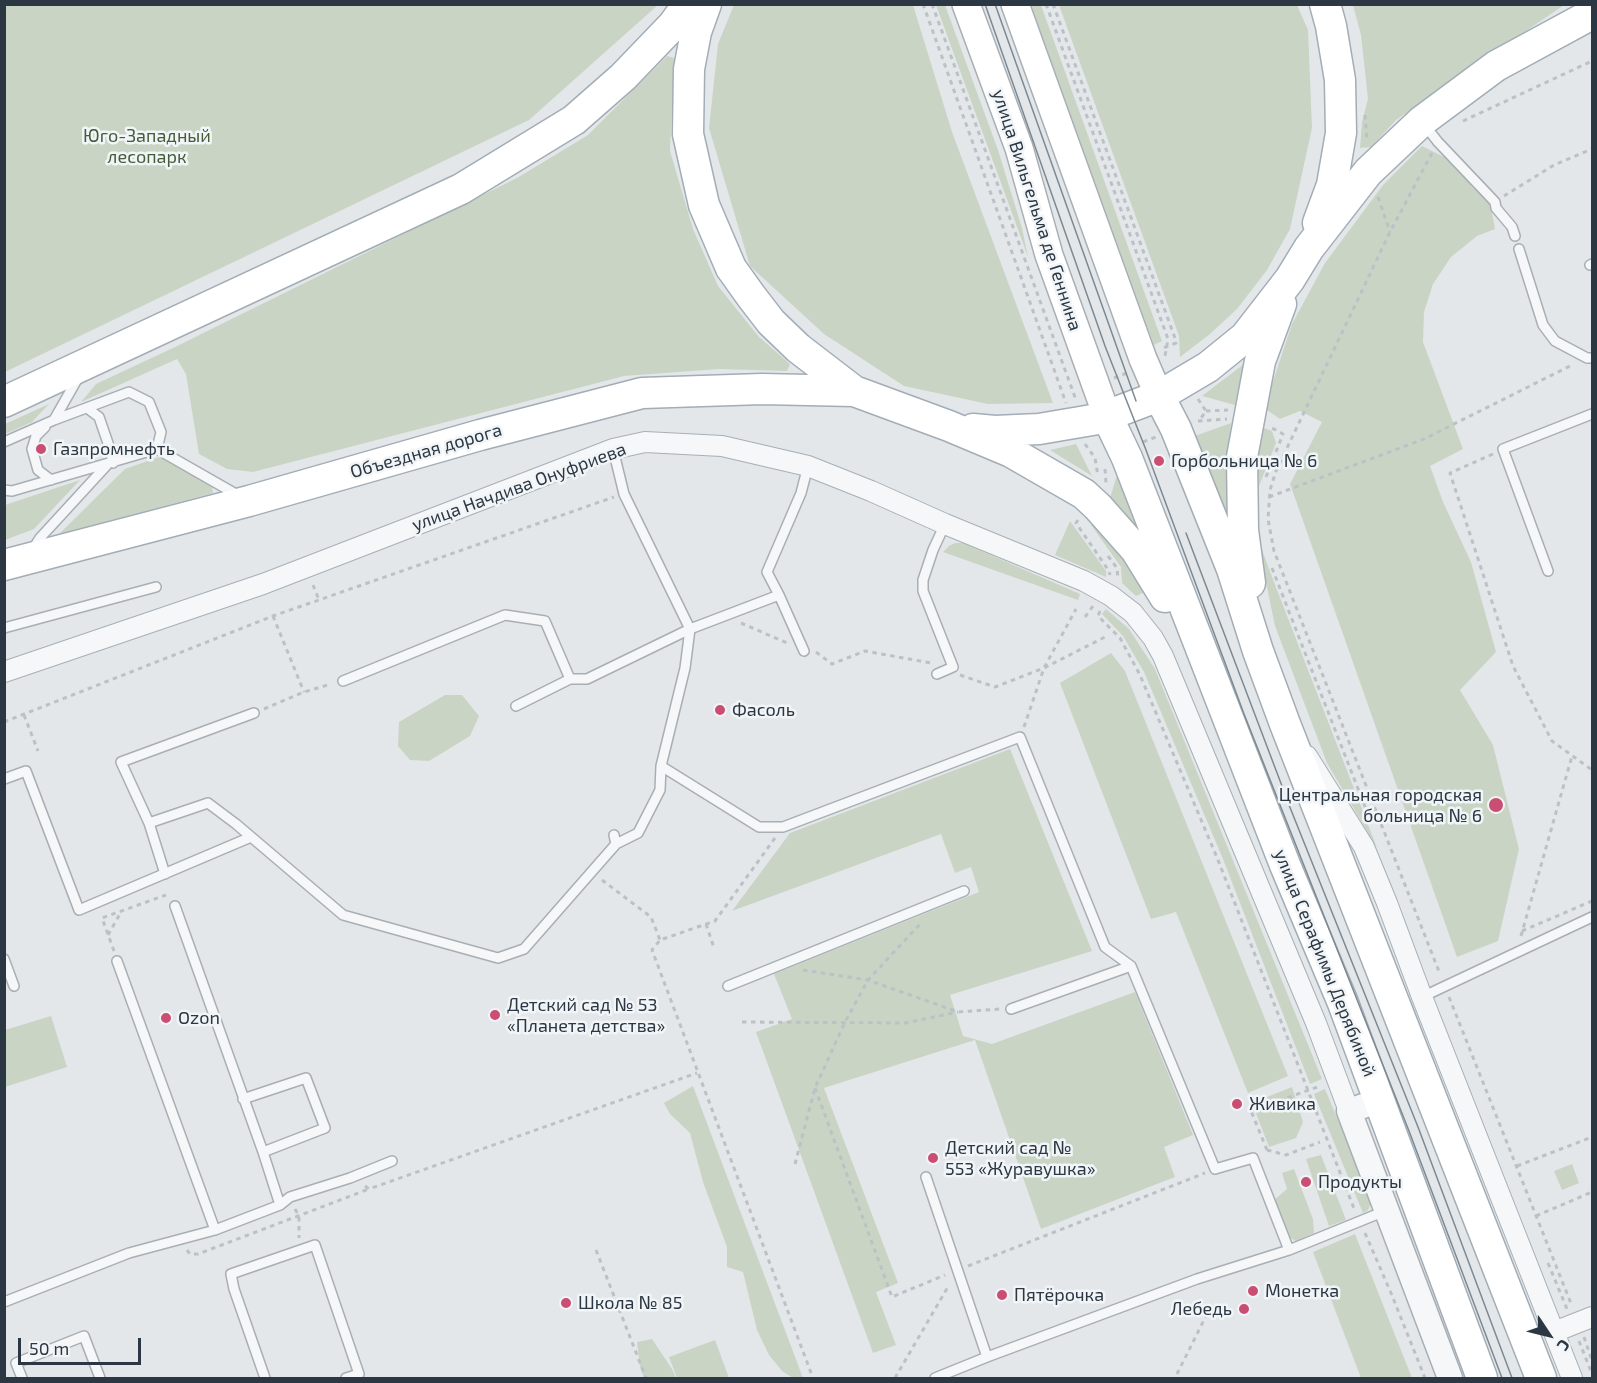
<!DOCTYPE html>
<meta charset="utf-8">
<style>
body{margin:0}
#map{position:relative;width:1597px;height:1383px;overflow:hidden;background:#e3e7ea;font-family:"Exo 2",sans-serif}
canvas{display:block}
.frame{position:absolute;inset:0;border:6px solid #2b3742;pointer-events:none}
.north{position:absolute;left:1519px;top:1305px;width:60px;height:60px;-webkit-text-stroke:4px #f2f5f8;paint-order:stroke;rotate:125deg;font-size:16px;font-weight:700;line-height:24px;text-align:center;color:#2b3742}
.north::after{content:'';display:block;margin:auto;width:21px;height:27px;background:#2b3742;clip-path:polygon(50% 0,100% 100%,50% 72%,0 100%)}
.scale{position:absolute;left:18px;top:1338px;width:123px;height:27px;box-sizing:border-box;border:3px solid #2b3742;border-top:0;padding-left:8px;font-size:18px;line-height:21px;white-space:nowrap;color:#2b3742;-webkit-text-stroke:4px #f2f5f8;paint-order:stroke}
</style>
<div id="map">
<canvas width="1597" height="1383"></canvas>
<div class="frame"></div>
<div class="north">С</div>
<div class="scale">50 m</div>
</div>
<script>
const ctx = document.querySelector('canvas').getContext('2d');
ctx.lineJoin = 'round';
function fillPath(path, color) { ctx.fillStyle = color; ctx.fill(path, 'evenodd'); }
const shape = rows => new Path2D(rows.map(r => 'M' + r).join(''));
function trace(path, color, width, dash) { ctx.strokeStyle = color; ctx.lineWidth = width; ctx.lineCap = dash ? 'butt' : 'round'; ctx.setLineDash(dash || []); ctx.stroke(path); }
function write(font, color, halo, rows, align = 'center') {
  ctx.font = font + ' "Exo 2",sans-serif'; ctx.lineWidth = 5; ctx.setLineDash([]); ctx.textBaseline = 'middle'; ctx.strokeStyle = halo; ctx.fillStyle = color; for (const [text, x, y, turn = 0] of rows) {
    ctx.save(); ctx.translate(x, y); ctx.rotate((+turn || 0) * Math.PI / 180); ctx.textAlign = isNaN(turn) ? turn : align; if (halo) ctx.strokeText(text, 0, 0); ctx.fillText(text, 0, 0); ctx.restore();
  }
}
fillPath(shape([
 [4,5,5,4,658,5,529,120,5,372],
 [734,5,913,5,952,132,1053,403,988,404,904,386,824,334,750,266,709,128,718,44],
 [936,5,945,5,998,150,1022,228,1028,257],
 [1031,5,1041,5,1162,341,1154,345],
 [1059,5,1297,5,1308,30,1312,128,1290,229,1267,270,1237,309,1210,334,1180,357,1179,336],
 [1353,5,1564,5,1396,120,1371,147,1360,148,1362,122,1368,99,1361,35],
 [667,56,674,58,670,151,693,229,718,286,759,337,790,364,787,371,719,369,624,376,253,472,227,469,199,454,186,374,177,359,81,402,96,384,175,347,517,178,588,135],
 [1422,146,1450,160,1473,188,1490,202,1495,229,1477,236,1451,257,1433,284,1424,312,1423,342,1463,449,1430,466,1443,502,1471,562,1496,652,1460,690,1493,745,1519,849,1498,941,1457,957,1290,484,1322,422,1300,411,1280,419,1264,408,1292,324,1325,263,1383,185],
 [1244,364,1235,405,1202,396],
 [49,404,32,422,5,434,5,424],
 [1231,423,1226,471,1227,520,1195,436],
 [1261,427,1272,431,1276,443,1259,486,1257,460],
 [1076,444,1092,476,1050,450],
 [159,457,212,486,213,493,59,534,125,469],
 [1118,472,1137,526,1110,498],
 [80,480,34,529,5,540,5,505],
 [1070,521,1106,571,1106,577,1055,555],
 [1091,522,1120,554,1145,592,1136,596,1122,583,1121,567,1091,525],
 [955,543,963,543,1080,594,1078,600,943,552,949,546],
 [1261,547,1274,582,1377,848,1327,763,1275,626,1262,563],
 [1106,609,1129,629,1155,669,1322,1079,1310,1084,1223,859,1144,672,1123,636,1102,614],
 [1111,653,1125,671,1288,1076,1248,1093,1176,912,1151,919,1060,683],
 [445,695,462,695,479,716,470,736,429,761,410,760,398,746,399,722],
 [1010,749,1092,951,950,995,963,1036,992,1044,1135,992,1193,1135,1164,1147,1175,1177,1041,1229,975,1040,824,1088,898,1283,876,1292,896,1345,873,1353,756,1032,792,1019,774,974,979,892,971,867,955,873,941,834,732,911,790,833],
 [51,1016,67,1067,5,1087,5,1030],
 [693,1086,803,1378,793,1378,782,1371,769,1355,757,1330,743,1272,727,1267,727,1247,703,1182,690,1133,670,1114,664,1103],
 [1292,1087,1303,1122,1296,1138,1269,1147,1252,1103],
 [1325,1089,1368,1192,1371,1203,1368,1210,1363,1213,1314,1094],
 [1321,1155,1346,1220,1329,1226,1306,1159],
 [1572,1164,1579,1183,1562,1190,1554,1171],
 [1294,1169,1313,1219,1314,1233,1296,1241,1287,1236,1274,1200,1287,1189,1282,1173],
 [1355,1234,1412,1378,1361,1378,1313,1252],
 [652,1339,672,1369,676,1378,644,1378,640,1367,637,1342],
 [715,1340,729,1378,677,1378,669,1357]
]), '#cad4c4');
const service = shape([
 [1423,123,1438,142,1495,202,1496,208,1512,227,1515,236],
 [1519,249,1543,325,1555,341,1587,358,1592,358],
 [1590,265,1592,264],
 [87,408,99,417,110,449,113,463],
 [54,420,79,376],
 [45,427,36,436,32,449,38,470,51,480],
 [4,442,54,420,129,392,149,402,161,432,157,449,12,491,4,490],
 [157,449,241,497],
 [613,449,624,494,690,629,685,668,661,766,759,827,783,827,1020,737,1105,947,1131,966,1215,1169,1253,1158,1289,1250],
 [33,549,40,538,107,465],
 [1548,571,1503,449,1592,414],
 [4,628,156,587],
 [804,651,779,595,767,572,801,493,808,466],
 [937,674,953,667,923,591,923,580,933,550,945,524],
 [343,681,505,615,545,621,570,679,587,679,690,629,779,595],
 [516,706,570,679],
 [4,779,26,771,79,910,251,837],
 [149,823,208,803,236,824,343,915,498,958,524,949,616,844,614,835],
 [616,844,638,833,660,790,661,766],
 [165,874,149,823,121,762,254,713],
 [4,959,14,986],
 [117,961,215,1230],
 [728,986,964,891],
 [1422,997,1592,917],
 [1011,1009,1131,966],
 [243,1099,306,1078,325,1128,263,1152],
 [926,1177,987,1357],
 [280,1205,290,1197,350,1178,392,1161],
 [4,1302,129,1253,215,1230,280,1205,263,1152,175,906],
 [22,1378,16,1363,84,1336,100,1378],
 [265,1378,234,1289,231,1274,315,1245,359,1374,346,1378],
 [935,1378,987,1357,1197,1279,1289,1250,1385,1211]
]);
const minor = shape([
 [4,672,263,584,613,449,645,442,722,446,808,466,871,491,945,524,1084,581,1111,596,1133,613,1153,638,1163,656,1316,1023,1349,1111],
 [1307,756,1364,847,1387,903,1422,997,1572,1378],
 [1554,1332,1592,1317]
]);
const tertiary = shape([
 [1380,1100,1349,1111,1450,1378]
]);
const secondary = shape([
 [966,4,1019,148,1049,255,1107,416],
 [1015,4,1143,359,1159,396]
]);
const primary = shape([
 [706,4,696,32,689,69,688,134,704,205,731,268,751,296,771,322,798,348,854,391,949,426,1011,452,1084,494,1098,507,1136,550,1165,597],
 [1318,223,1332,185,1341,133,1340,80,1331,26,1325,4],
 [1159,396,1176,429,1232,569,1258,651,1285,724,1541,1378],
 [4,402,461,189,574,120,623,77,673,25,688,4],
 [1107,416,1127,458,1285,865,1343,1003,1482,1378],
 [973,429,995,431,1039,429,1098,419,1159,396,1208,367,1245,337,1290,279,1309,248,1368,172,1422,121,1496,66,1592,14],
 [4,565,249,501,480,435,642,393,762,389,854,391],
 [1250,583,1243,530,1242,457,1260,361,1281,304]
]);
trace(service, '#a8afb4', 12);
trace(minor, '#a8afb4', 22);
trace(tertiary, '#a8afb4', 27);
trace(secondary, '#a8afb4', 30);
trace(primary, '#a2adb6', 33);
trace(shape([
 [923,4,1066,403],
 [932,4,1076,400],
 [1046,4,1168,339,1165,356],
 [1053,4,1175,338,1176,343,1163,348],
 [1365,115,1367,141],
 [1463,121,1592,61],
 [1432,153,1390,232,1276,471,1270,490,1268,519,1274,551,1440,974],
 [1504,196,1554,165,1592,149],
 [1378,197,1390,232],
 [1114,378,1127,373],
 [1198,399,1206,411,1199,421],
 [1206,411,1228,410],
 [1198,421,1227,419],
 [1143,442,1156,437],
 [1085,444,1095,458,1098,476],
 [1493,454,1450,473,1513,666,1552,741,1592,770],
 [1105,469,1106,483],
 [1266,477,1283,434,1272,428],
 [1269,497,1424,439,1572,365],
 [1078,520,1076,523,1109,571,1110,575],
 [1108,556,1117,568,1118,579],
 [1272,568,1371,822],
 [313,585,319,600],
 [1100,611,1098,616,1120,638,1140,675,1218,860,1355,1211],
 [273,616,304,692],
 [1085,617,1093,606],
 [741,623,787,643],
 [816,652,832,664,865,651,931,663],
 [960,675,995,687,1044,668,1107,636],
 [264,709,304,692,331,684],
 [24,715,38,751],
 [4,722,273,616,614,497],
 [1024,727,1044,668,1076,609],
 [775,838,715,921,660,940,652,950,813,1378],
 [602,880,651,917,660,940],
 [706,924,714,948],
 [1522,931,1592,901],
 [108,935,121,912],
 [1521,936,1572,756],
 [114,951,102,918,166,895],
 [803,970,868,980,958,1012,1000,1009],
 [1449,997,1572,1306],
 [742,1022,905,1023,958,1012],
 [815,1088,892,1297,945,1275],
 [1267,1150,1251,1111,1320,1086],
 [1267,1150,1286,1155,1320,1142],
 [795,1164,815,1088,845,1022,868,980,921,923],
 [1517,1166,1592,1137],
 [365,1186,369,1189,697,1073],
 [295,1209,299,1216,299,1238],
 [1536,1216,1592,1192],
 [1365,1233,1391,1293,1425,1378],
 [187,1250,190,1254,198,1254,369,1189],
 [596,1250,646,1378],
 [1548,1263,1567,1309],
 [968,1266,1205,1173],
 [1584,1337,1592,1361],
 [1579,1341,1592,1374],
 [1177,1374,1209,1310],
 [895,1378,949,1285]
]), '#bcc1c6', 3, [4.5, 4.5]);
trace(service, '#f5f7f9', 9);
trace(minor, '#f5f7f9', 20);
trace(tertiary, '#f5f7f9', 24);
trace(secondary, '#fff', 27);
trace(primary, '#fff', 30);
trace(shape([
 [985,4,1105,346,1146,450,1244,714,1409,1131,1502,1378],
 [995,4,1136,401],
 [1186,533,1282,786],
 [1289,805,1418,1127,1512,1378]
]), '#7c8993', 1.5);
for (const [x, y, r, color] of [
 [41,449,6,"#ca4d72"],
 [1159,461,6,"#ca4d72"],
 [720,710,6,"#ca4d72"],
 [1496,805,8,"#ca4d72"],
 [495,1015,6,"#ca4d72"],
 [166,1018,6,"#ca4d72"],
 [1237,1104,6,"#ca4d72"],
 [933,1158,6,"#ca4d72"],
 [1306,1182,6,"#ca4d72"],
 [1253,1291,6,"#ca4d72"],
 [1002,1295,6,"#ca4d72"],
 [566,1303,6,"#ca4d72"],
 [1244,1309,6,"#ca4d72"]
]) { const dot = new Path2D(); dot.arc(x, y, r, 0, 2 * Math.PI); ctx.fillStyle = color; ctx.fill(dot); trace(dot, '#f2f5f8', 2); }
write('18px', '#455d39', '#f2f5f8', [
 ["Юго-Западный",147,136],
 ["лесопарк",147,157]
]);
write('18px', '#2b3742', '#f2f5f8', [
 ["улица Вильгельма де Геннина",1037,210,72],
 ["Объездная дорога",426,451,-16],
 ["улица Начдива Онуфриева",519,487,-20],
 ["улица Серафимы Дерябиной",1325,963,68]
]);
write('18px', '#2b3742', '#f2f5f8', [
 ["Газпромнефть",53,449],
 ["Горбольница № 6",1171,461],
 ["Фасоль",732,710],
 ["Центральная городская",1482,795,"right"],
 ["больница № 6",1482,816,"right"],
 ["Детский сад № 53",507,1005],
 ["«Планета детства»",507,1026],
 ["Ozon",178,1018],
 ["Живика",1249,1104],
 ["Детский сад №",945,1148],
 ["553 «Журавушка»",945,1169],
 ["Продукты",1318,1182],
 ["Монетка",1265,1291],
 ["Пятёрочка",1014,1295],
 ["Школа № 85",578,1303],
 ["Лебедь",1232,1309,"right"]
], 'left');
</script>
